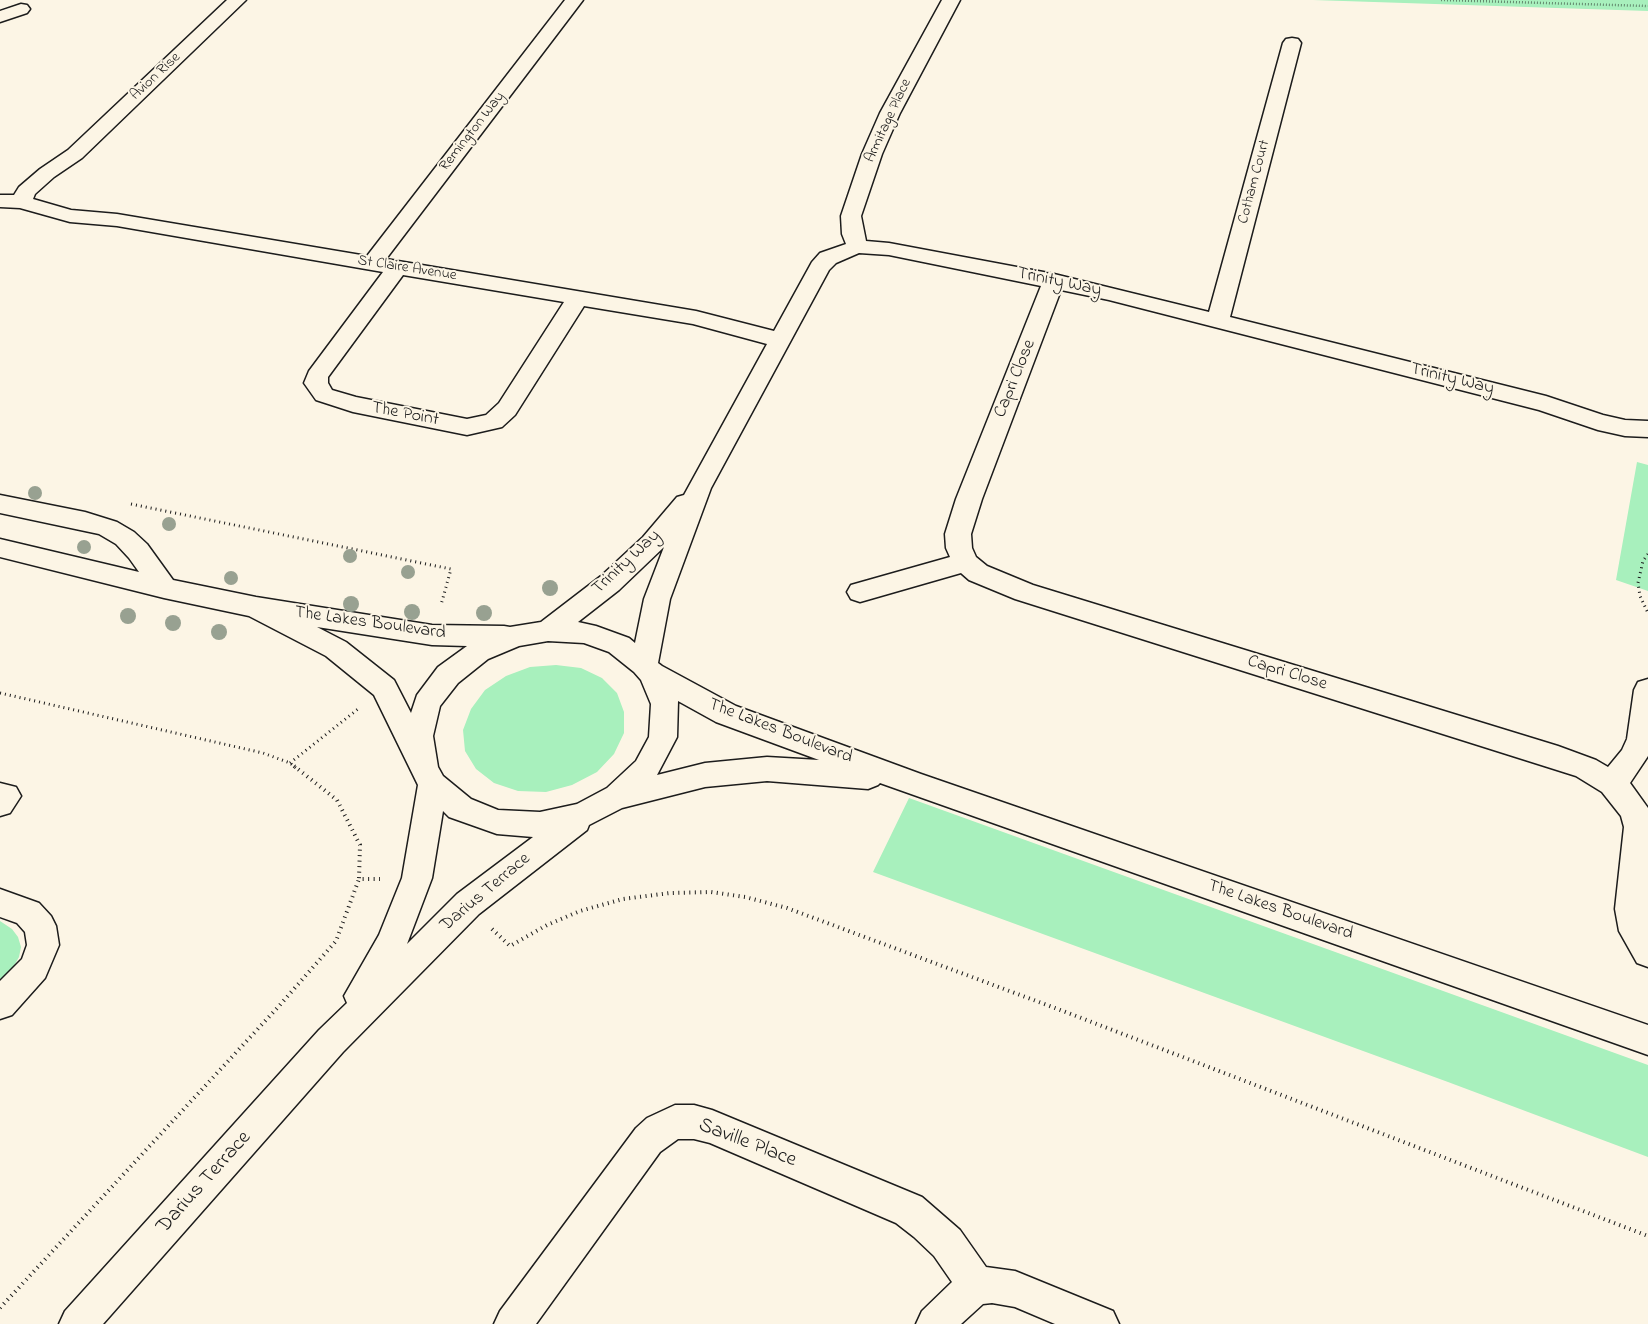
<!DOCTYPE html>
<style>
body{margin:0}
canvas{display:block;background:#fcf5e5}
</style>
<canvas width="1648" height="1324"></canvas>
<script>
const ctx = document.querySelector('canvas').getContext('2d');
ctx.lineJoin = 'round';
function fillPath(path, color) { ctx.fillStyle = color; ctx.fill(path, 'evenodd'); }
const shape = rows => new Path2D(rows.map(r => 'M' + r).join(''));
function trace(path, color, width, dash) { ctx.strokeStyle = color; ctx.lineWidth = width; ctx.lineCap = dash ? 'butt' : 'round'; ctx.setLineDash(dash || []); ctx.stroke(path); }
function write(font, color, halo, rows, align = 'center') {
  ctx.font = font + ' "Indie Flower",sans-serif'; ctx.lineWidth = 4; ctx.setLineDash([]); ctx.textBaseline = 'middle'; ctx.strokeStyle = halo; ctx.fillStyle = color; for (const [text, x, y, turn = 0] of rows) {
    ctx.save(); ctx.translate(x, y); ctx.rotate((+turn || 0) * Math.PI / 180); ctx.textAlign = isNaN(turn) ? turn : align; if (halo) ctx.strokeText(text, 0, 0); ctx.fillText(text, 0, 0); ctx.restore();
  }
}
fillPath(shape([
 [1313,0,1648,0,1648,11],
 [1637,462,1648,465,1648,591,1616,580],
 [556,665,581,668,602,678,617,693,624,712,624,733,614,754,597,772,572,785,546,792,518,791,494,783,476,769,465,751,463,730,471,709,485,690,506,676,530,667],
 [909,798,1648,1065,1648,1157,1448,1082,873,872],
 [0,921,12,929,18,937,21,947,19,957,14,966,0,981]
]), '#a8f0bd');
const minor = shape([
 [227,0,246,0,82,158,54,177,35,194,33,199,71,210,117,214,367,256,565,0,583,0,386,259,696,311,774,331,812,262,820,253,846,244,842,234,841,216,862,154,880,113,942,0,960,0,900,113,882,154,861,216,866,241,889,243,1054,274,1209,312,1283,43,1286,39,1292,38,1298,39,1301,43,1230,317,1546,396,1603,415,1625,420,1648,421,1648,437,1625,436,1598,430,1539,410,1109,300,1061,290,982,499,971,534,972,548,976,557,987,566,1033,585,1558,746,1596,760,1608,767,1622,750,1627,739,1634,690,1638,682,1648,679,1648,756,1630,783,1648,808,1648,967,1637,963,1619,931,1615,909,1624,827,1621,816,1602,792,1576,776,1015,599,969,580,961,573,860,602,851,599,847,592,851,585,950,557,946,548,945,534,956,499,1041,286,889,255,859,253,836,263,829,270,711,488,670,599,658,663,662,666,736,706,921,774,1648,1025,1648,1055,880,783,878,785,868,789,767,781,705,787,622,808,589,825,587,830,479,914,343,1052,103,1324,59,1324,65,1311,319,1030,347,1003,344,996,379,935,402,878,418,785,374,695,326,656,249,616,164,598,0,557,0,539,139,572,129,558,116,544,99,534,0,513,0,495,85,512,117,522,134,532,147,544,173,580,256,597,432,625,504,626,510,627,541,622,601,576,643,537,677,497,684,495,767,344,693,324,584,306,515,415,502,427,467,435,353,412,316,400,304,383,309,371,383,272,117,226,70,222,20,208,0,207,0,195,14,195,19,187,40,169,68,150,227,0],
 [403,275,564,302,499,403,486,415,467,419,356,397,332,390,328,383,328,377,403,275],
 [664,547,644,599,635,643,629,638,596,626,578,622,619,590,664,547],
 [317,627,432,645,467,646,438,667,417,695,411,713,394,680,346,642,317,627],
 [548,641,584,643,609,652,634,672,641,680,651,704,649,737,636,761,607,788,577,804,540,812,498,810,471,799,443,776,438,767,433,736,440,706,458,683,488,659,519,646,548,641],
 [678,701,716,722,819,760,767,757,705,763,657,775,677,737,678,701],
 [443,811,449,817,497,834,533,837,457,894,407,944,432,878,443,811],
 [21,4,27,5,30,9,27,13,0,22,0,11,21,4],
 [0,783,16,787,21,796,10,813,0,816,0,783],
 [0,889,39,903,51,916,56,926,59,945,45,978,12,1015,0,1019,0,981,22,959,27,945,25,932,17,923,0,917,0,889],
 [675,1105,694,1105,712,1110,922,1197,960,1230,986,1267,1015,1271,1113,1311,1119,1324,1055,1324,1015,1307,992,1303,983,1304,961,1324,916,1324,922,1311,952,1282,934,1256,914,1237,896,1223,710,1143,694,1139,678,1139,660,1152,536,1324,494,1324,500,1311,636,1128,647,1118,675,1105]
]);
trace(minor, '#1c1c1c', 3);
trace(shape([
 [1441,0,1648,6]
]), '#1c1c1c', 2.5, [0.5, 2.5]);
trace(shape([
 [131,504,451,569,441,605],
 [1648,554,1643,561,1638,583,1640,596,1648,613],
 [0,693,263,753,290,763,296,768],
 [290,763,358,709]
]), '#1c1c1c', 3, [1, 4]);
trace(shape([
 [294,766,337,800,360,845,359,879,380,879],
 [492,929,510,946,547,925,580,911,623,899,670,893,711,892,745,897,787,908,1063,1011,1648,1236],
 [0,1308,279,1006,336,941,359,879]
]), '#1c1c1c', 4, [1, 4.5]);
fillPath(minor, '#fcf5e5');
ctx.fillStyle = '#98a191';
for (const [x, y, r] of [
 [35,493,7],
 [169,524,7],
 [84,547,7],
 [350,556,7],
 [408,572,7],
 [231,578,7],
 [550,588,8],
 [351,604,8],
 [412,612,8],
 [484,613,8],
 [128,616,8],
 [173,623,8],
 [219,632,8]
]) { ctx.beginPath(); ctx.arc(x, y, r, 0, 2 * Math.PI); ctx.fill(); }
write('15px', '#1c1c1c', '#fcf5e5', [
 ["Avion Rise",156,77,-43],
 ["Armitage Place",889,121,-65],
 ["Remington Way",473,132,-52],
 ["Cotham Court",1255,182,-75],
 ["St Claire Avenue",407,269,9]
]);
write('18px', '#1c1c1c', '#fcf5e5', [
 ["Trinity Way",1059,283,12],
 ["Capri Close",1016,379,-68],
 ["Trinity Way",1452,380,14],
 ["The Point",405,415,11],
 ["Trinity Way",627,563,-43],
 ["The Lakes Boulevard",370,624,8],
 ["Capri Close",1287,674,17],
 ["The Lakes Boulevard",780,732,21],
 ["Darius Terrace",486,893,-40],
 ["The Lakes Boulevard",1280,911,19]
]);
write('21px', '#1c1c1c', '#fcf5e5', [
 ["Saville Place",747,1144,21],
 ["Darius Terrace",205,1183,-48]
]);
</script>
